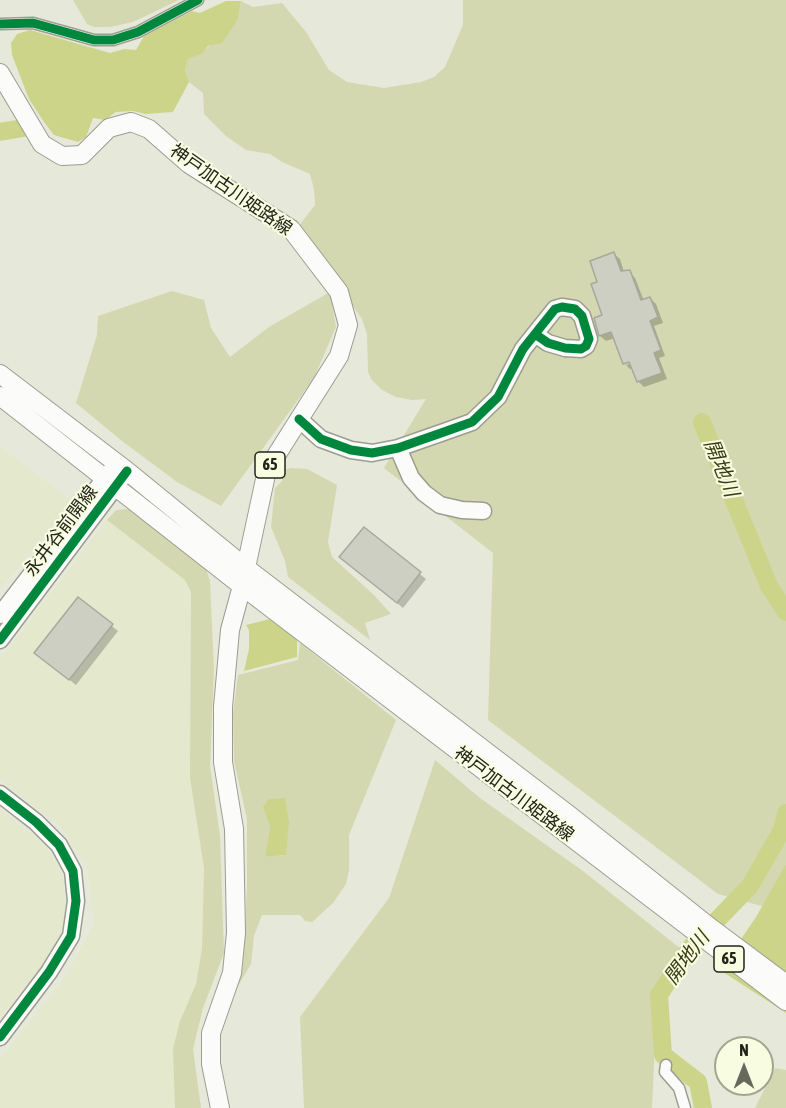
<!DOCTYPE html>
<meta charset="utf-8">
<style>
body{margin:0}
#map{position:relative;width:786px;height:1108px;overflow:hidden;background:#e6e9d9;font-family:"Asap Condensed",sans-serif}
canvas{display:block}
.north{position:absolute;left:714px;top:1036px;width:60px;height:60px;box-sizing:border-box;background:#f8fce0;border:2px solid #a2a691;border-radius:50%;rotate:0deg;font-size:16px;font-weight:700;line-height:24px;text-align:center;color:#22241a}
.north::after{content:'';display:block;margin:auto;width:21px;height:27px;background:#67695d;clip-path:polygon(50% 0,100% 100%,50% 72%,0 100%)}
</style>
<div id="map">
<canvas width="786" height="1108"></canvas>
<div class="north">N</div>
</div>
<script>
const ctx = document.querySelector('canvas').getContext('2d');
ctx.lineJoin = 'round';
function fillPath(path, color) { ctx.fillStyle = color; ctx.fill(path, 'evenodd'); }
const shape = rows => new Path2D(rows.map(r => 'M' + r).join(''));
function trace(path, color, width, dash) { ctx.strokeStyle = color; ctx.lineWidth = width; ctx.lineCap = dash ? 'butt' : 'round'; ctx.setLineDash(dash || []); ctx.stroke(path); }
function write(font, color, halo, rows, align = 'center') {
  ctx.font = font + ' "Asap Condensed","Noto Sans JP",sans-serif'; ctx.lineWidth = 4.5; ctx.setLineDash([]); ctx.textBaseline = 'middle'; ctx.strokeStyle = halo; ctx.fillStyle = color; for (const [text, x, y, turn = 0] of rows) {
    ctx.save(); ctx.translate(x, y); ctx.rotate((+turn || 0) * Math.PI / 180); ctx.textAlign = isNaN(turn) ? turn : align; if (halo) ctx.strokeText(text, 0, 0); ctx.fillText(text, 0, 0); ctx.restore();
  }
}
fillPath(shape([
 [0,447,73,502,0,589],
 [107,520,185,580,191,592,190,778,204,868,202,949,196,984,180,1021,175,1108,0,1108,0,1059,65,978,94,924,87,867,62,828,0,779,0,659],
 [0,810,38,838,53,856,63,878,66,907,60,936,44,964,0,1017]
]), '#e4e8cd');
fillPath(shape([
 [73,0,179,0,133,22,110,27,94,27,87,24],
 [463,0,786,0,786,913,718,894,488,720,493,553,384,468,426,399,412,400,396,397,382,390,371,379,368,372,367,334,362,319,298,227,315,205,314,189,310,174,282,162,270,154,246,150,226,136,204,114,203,93,189,82,185,70,188,59,201,54,238,19,241,1,253,7,282,3,306,32,329,70,347,82,384,88,421,82,434,77,445,67,463,25],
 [172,291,204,300,211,328,230,357,269,327,330,292,336,327,314,378,221,506,177,482,122,441,76,403,97,335,98,316],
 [291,468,307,469,337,485,328,542,332,557,374,595,391,614,365,623,370,640,288,577,285,561,271,527,275,488,282,481,284,470],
 [130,509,205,566,210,581,214,669,210,766,220,836,224,953,203,1008,193,1049,201,1108,175,1108,173,1049,180,1021,196,984,202,949,204,868,190,778,191,592,185,580,107,520,116,510],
 [300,643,396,720,349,835,349,870,346,884,333,903,312,922,305,921,300,915,262,915,254,936,251,964,234,993,243,964,247,890,247,819,234,761,233,714,238,675,298,660],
 [270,826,286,855,265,857],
 [435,760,480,798,583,871,681,949,656,1020,652,1108,304,1108,300,1017,389,898],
 [775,1068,786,1070,786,1108,755,1108]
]), '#d3d8b0');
fillPath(shape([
 [226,1,241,1,238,19,222,43,208,46,202,54,188,59,185,70,189,82,173,112,145,114,133,111,116,112,105,120,93,118,86,137,78,142,54,135,44,122,29,99,12,55,11,43,17,34,30,30,110,53,124,49,136,50,144,36,192,11,200,13],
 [270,619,297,640,297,657,244,671,249,649,249,630,246,625],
 [285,798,289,822,286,855,265,857,270,826,263,807,269,799],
 [786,864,786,1013,723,972,722,967,756,917]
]), '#ccd48a');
fillPath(shape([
 [614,254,620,259,624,272,629,272,635,278,644,301,650,298,656,304,663,323,654,326,665,356,659,358,667,379,644,387,638,381,633,368,630,369,626,365,637,361,624,363,615,338,606,341,600,336,595,319,604,316,599,282],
 [364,529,426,579,403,608,347,563],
 [78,599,118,631,76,685,42,658]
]), '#0003');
trace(shape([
 [0,132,23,128],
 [702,422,769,586,786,612],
 [703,1108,698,1082,663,1055,659,995,690,948,750,886,782,830,786,813]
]), '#ccd48a', 18);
const building = shape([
 [614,252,621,271,630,270,641,300,650,297,658,317,650,321,661,350,654,353,662,373,637,382,629,362,623,364,611,332,599,336,594,318,602,315,591,284,597,282,590,261,614,252],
 [364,527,421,572,397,603,339,557,364,527],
 [78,597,113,624,69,680,34,653,78,597]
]);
fillPath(building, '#cdcfc3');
trace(building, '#a6a99c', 1.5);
const street = shape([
 [0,24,33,23,94,40,113,40,138,32,198,0],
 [666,1065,665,1072,679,1088,685,1108]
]);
const secondary = shape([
 [299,419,321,439,351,450,372,453,398,448,441,433,472,422,498,397,523,349,555,309,562,307,575,309,582,316,589,339,586,346,581,349,565,348,548,343,535,334],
 [398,448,411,478,424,493,440,505,462,510,483,511],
 [0,615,113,468],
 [0,640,127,471],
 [0,794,36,822,59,845,73,871,76,901,71,936,49,972,0,1037]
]);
const primary = shape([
 [0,73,42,144,62,156,82,155,109,128,131,122,149,129,189,164,291,229,339,292,348,325,339,356,267,470,242,586,230,630,223,707,223,762,234,829,236,933,232,973,211,1033,211,1064,220,1108],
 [0,374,127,471,246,568,569,815,711,928,786,984],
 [0,396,242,586,786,1001]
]);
trace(street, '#9b9d91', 13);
trace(secondary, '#9b9d91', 19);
trace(primary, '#9b9d91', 20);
trace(street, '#fbfcf9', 10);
trace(secondary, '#fbfcf9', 16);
trace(primary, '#fbfcf9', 18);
trace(shape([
 [0,24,33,23,94,40,113,40,138,32,198,0],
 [299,419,321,439,351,450,372,453,398,448,441,433,472,422,498,397,523,349,555,309,562,307,575,309,582,316,589,339,586,346,581,349,565,348,548,343,535,334],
 [0,640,127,471],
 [0,794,36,822,59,845,73,871,76,901,71,936,49,972,0,1037]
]), '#00873e', 9);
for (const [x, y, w] of [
 [270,465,30],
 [729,959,30]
]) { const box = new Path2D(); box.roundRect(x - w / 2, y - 13, w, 26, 4.5); ctx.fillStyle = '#f8fce0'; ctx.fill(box); trace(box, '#22241a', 1.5); }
write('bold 16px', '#22241a', null, [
 ["65",270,465],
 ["65",729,959]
]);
write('18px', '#22241a', '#f8fce0', [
 ["神戸加古川姫路線",231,190,35],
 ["永井谷前開線",61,531,-53],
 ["神戸加古川姫路線",514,794,37]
]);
write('italic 20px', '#3a3e14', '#f8fce0', [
 ["開地川",721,468,68],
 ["開地川",687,958,-53]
]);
</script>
